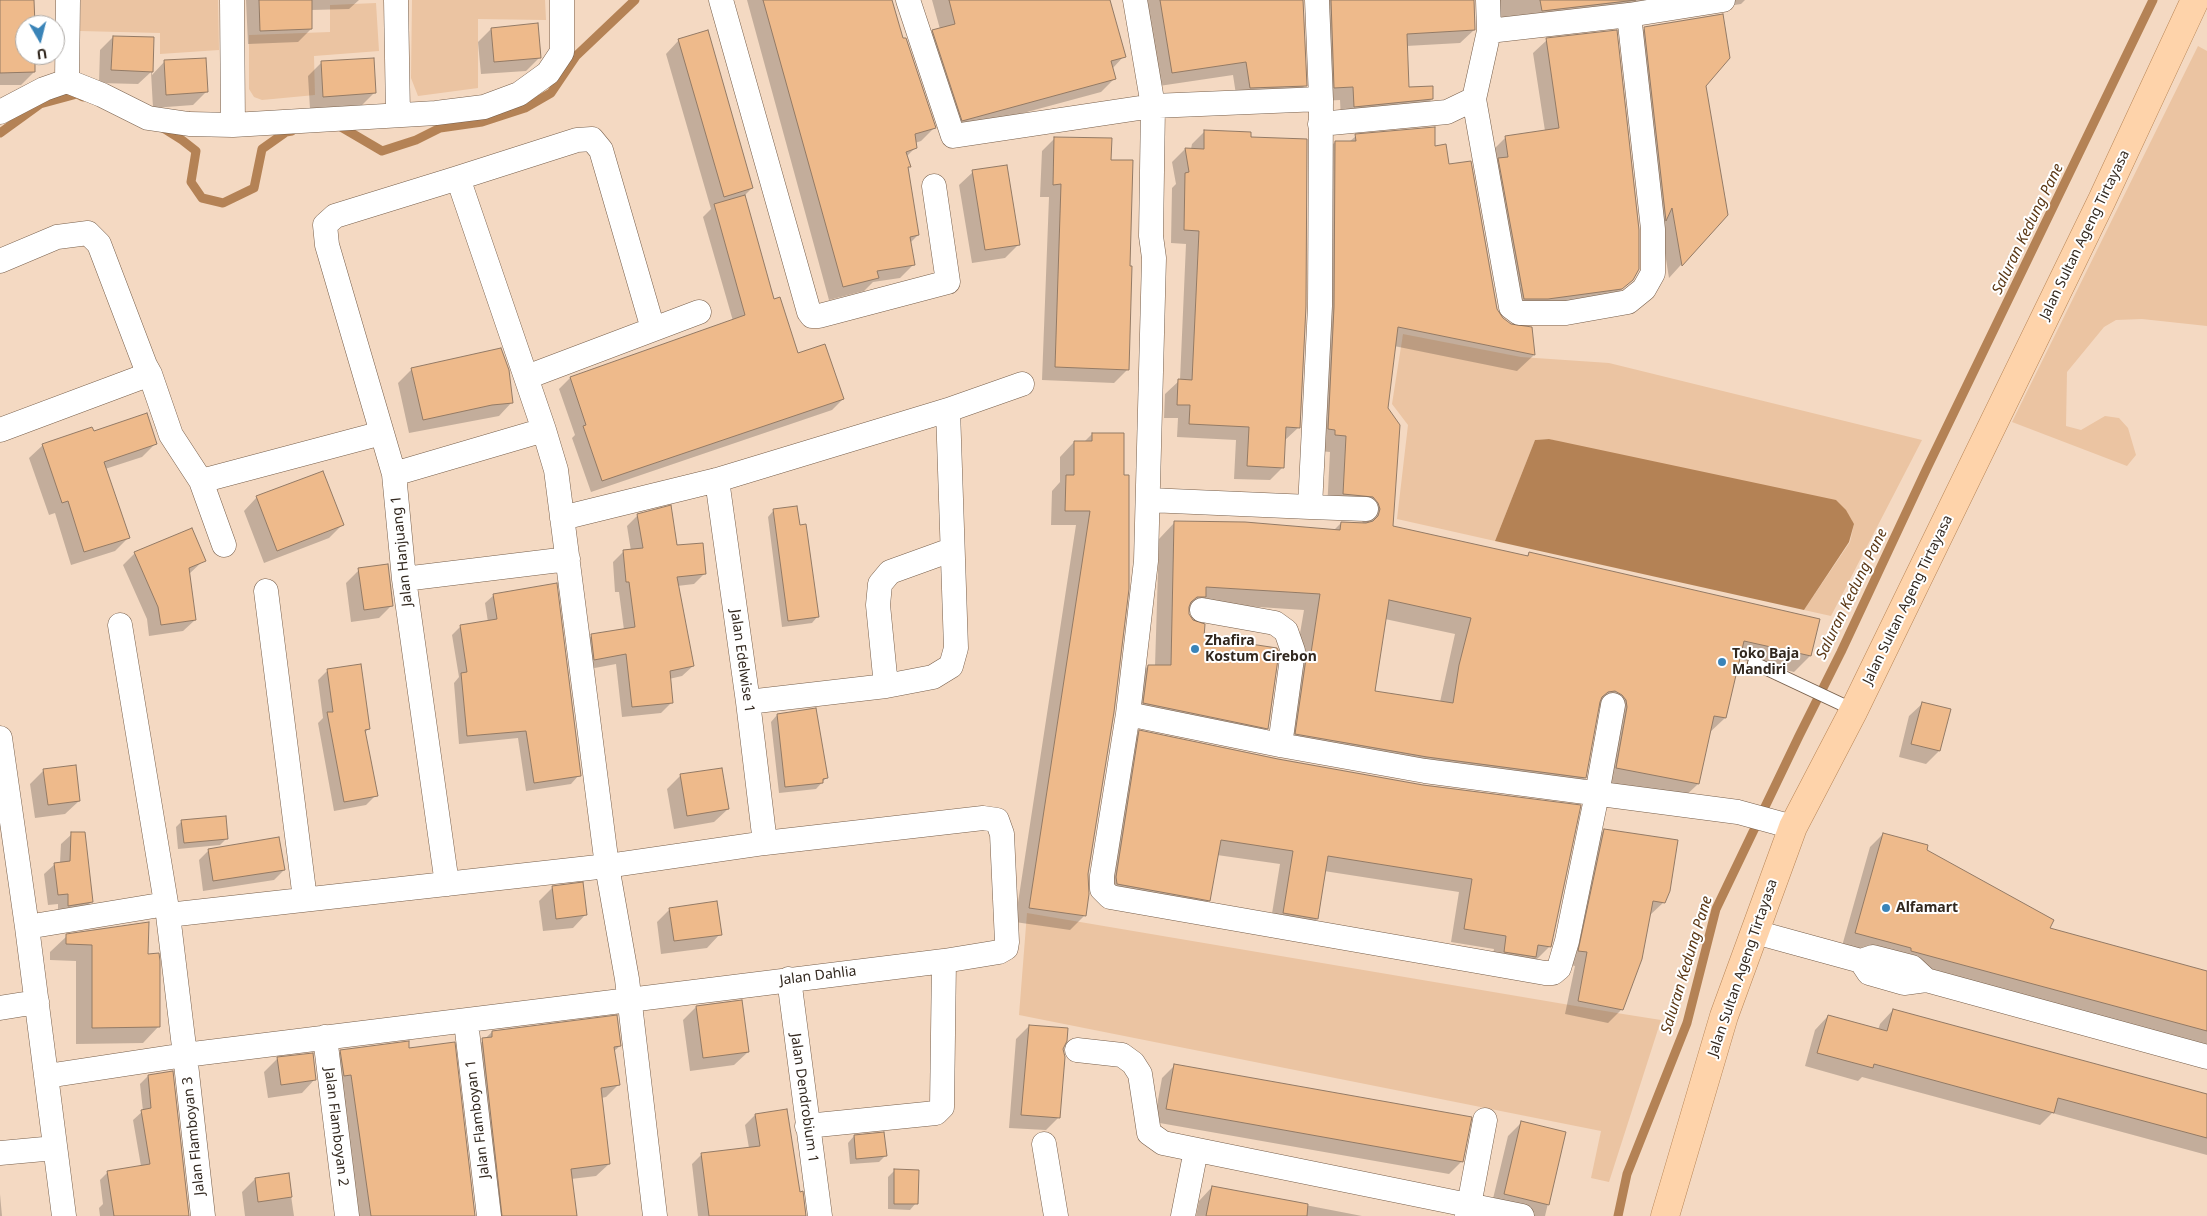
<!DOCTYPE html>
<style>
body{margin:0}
#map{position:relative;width:2207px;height:1216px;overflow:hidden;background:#f4d9c2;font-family:"Noto Sans",sans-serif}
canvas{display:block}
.north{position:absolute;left:15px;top:15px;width:50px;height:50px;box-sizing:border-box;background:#fff;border:1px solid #ada9a5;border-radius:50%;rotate:172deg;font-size:14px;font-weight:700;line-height:20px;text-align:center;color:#32281f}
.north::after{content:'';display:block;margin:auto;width:18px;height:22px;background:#3a84b8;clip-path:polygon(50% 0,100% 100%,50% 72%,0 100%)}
</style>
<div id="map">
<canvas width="2207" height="1216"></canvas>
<div class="north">U</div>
</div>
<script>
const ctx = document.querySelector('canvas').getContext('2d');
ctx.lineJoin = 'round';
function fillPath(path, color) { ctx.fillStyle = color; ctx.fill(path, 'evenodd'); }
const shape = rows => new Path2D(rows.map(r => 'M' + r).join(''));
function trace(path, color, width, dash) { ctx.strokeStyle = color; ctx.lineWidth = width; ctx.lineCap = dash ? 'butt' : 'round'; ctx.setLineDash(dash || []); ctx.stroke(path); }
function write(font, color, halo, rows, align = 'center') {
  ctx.font = font + ' "Noto Sans",sans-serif'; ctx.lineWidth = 4; ctx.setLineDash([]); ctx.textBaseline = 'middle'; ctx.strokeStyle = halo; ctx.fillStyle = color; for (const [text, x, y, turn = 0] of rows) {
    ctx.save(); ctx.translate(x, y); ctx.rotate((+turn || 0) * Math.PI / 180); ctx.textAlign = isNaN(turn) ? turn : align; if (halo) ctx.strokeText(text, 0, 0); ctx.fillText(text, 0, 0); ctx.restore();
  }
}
fillPath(shape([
 [81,0,218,0,219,50,160,54,160,33,80,31],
 [412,0,545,0,546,20,478,19,478,88,418,96,411,78],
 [376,3,379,51,314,56,315,95,262,100,254,97,249,89,249,35,330,32,330,5],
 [2198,46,2207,51,2207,326,2142,319,2116,320,2104,327,2067,372,2066,426,2081,430,2105,416,2119,418,2128,428,2136,455,2127,466,2012,422],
 [1403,334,1521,357,1609,363,1922,440,1831,616,1804,610,1850,542,1854,524,1549,439,1535,440,1495,541,1397,519,1408,425,1392,404],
 [1027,913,1623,1014,1661,1020,1609,1182,1591,1178,1601,1131,1019,1015]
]), '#ebc4a2');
fillPath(shape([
 [1549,439,1836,500,1846,510,1854,524,1849,542,1804,610,1495,541,1535,440]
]), '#b48255');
fillPath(shape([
 [0,0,33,0,33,25,25,25,25,55,34,55,34,72,21,85,0,85],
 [246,0,359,0,349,9,311,10,311,29,298,42,248,44],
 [747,0,891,0,902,40,934,128,921,141,915,143,915,148,906,157,918,235,910,243,913,265,900,278,873,282,864,291,829,300],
 [932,0,1109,0,1124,56,1112,69,1114,79,1101,92,949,133,920,45,933,31,940,29],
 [1146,0,1302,0,1305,85,1292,99,1237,101,1233,75,1159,86],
 [1307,0,1474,0,1474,30,1460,43,1406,46,1408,89,1432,99,1419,112,1341,120,1340,100,1321,101],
 [1478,0,1702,0,1489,28],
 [1713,0,1745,0,1741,4,1721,7],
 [1645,28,1726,215,1669,278,1631,41],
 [491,29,540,57,526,71,481,74,478,42],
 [113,37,153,38,152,75,165,61,206,92,193,105,153,108,151,72,138,84,99,83,100,50],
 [679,40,752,188,744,196,773,300,797,354,843,399,832,410,591,492,572,438,575,435,559,389,570,378,733,321,703,217,711,209,666,54],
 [1547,40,1632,279,1618,293,1511,312,1493,150,1506,137,1545,131,1533,53],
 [322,62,374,93,361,106,310,109,308,76],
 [1205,131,1299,427,1284,441,1283,467,1270,480,1234,479,1236,440,1177,437,1178,418,1164,418,1165,394,1180,380,1186,244,1171,243,1172,188,1176,184,1172,162,1185,149,1191,149,1192,144],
 [1356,136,1434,147,1448,165,1496,310,1534,355,1517,371,1394,346,1386,408,1392,527,1526,557,1529,554,1810,656,1794,672,1738,659,1725,718,1708,734,1698,784,1681,800,1600,784,1606,711,1597,707,1585,778,1568,794,1280,750,1304,610,1198,603,1188,613,1267,728,1251,744,1127,719,1132,682,1148,666,1155,666,1159,539,1175,522,1334,530,1341,523,1363,524,1362,520,1327,510,1330,452,1319,451,1319,158,1335,142,1349,142],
 [1385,619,1455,634,1440,702,1374,692],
 [1055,138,1110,161,1127,370,1114,383,1042,380,1049,197,1040,197,1042,151],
 [973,172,1019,244,1005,258,972,263,959,185],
 [412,369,512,402,499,416,409,433,398,383],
 [93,432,156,443,142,457,105,469,129,537,115,551,71,565,55,513,49,515,29,458,43,445],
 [1092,434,1088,894,1084,916,1070,930,1015,922,1076,525,1051,525,1052,491,1060,482,1060,457,1074,442,1084,442],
 [257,497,342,525,329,538,264,563,244,511],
 [774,510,818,616,812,623,782,627,768,517],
 [638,515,705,573,694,584,677,586,693,666,682,676,669,679,671,703,661,713,622,717,616,664,584,670,581,646,592,635,624,630,619,592,615,592,613,562,623,552,631,551,627,526],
 [135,553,204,560,189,574,195,620,183,631,149,636,147,619,123,565],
 [359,570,392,605,379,618,351,622,346,583],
 [494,595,579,775,571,784,526,791,518,738,459,744,454,683,459,677,452,635,460,627,488,622,485,603],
 [328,670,368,729,365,733,376,795,366,805,334,811,318,723,323,718,318,680],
 [1923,703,1939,751,1926,764,1899,757,1909,716],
 [777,715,826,778,816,789,779,793,771,722],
 [1140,732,1277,760,1422,786,1550,946,1536,960,1491,965,1494,949,1451,942,1459,892,1324,871,1317,919,1304,932,1270,926,1280,864,1217,855,1209,900,1196,913,1104,897,1126,745],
 [44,770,79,801,65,814,35,818,30,784],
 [681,775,728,809,714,822,674,829,667,789],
 [182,821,227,838,220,845,178,849,176,827],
 [1604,830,1664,902,1650,915,1622,1009,1608,1023,1565,1014,1575,966,1566,964,1591,843],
 [72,834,91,902,81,912,58,916,58,904,48,905,44,874,55,864,60,863,61,844],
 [1883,834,1926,851,2049,929,2207,972,2207,1048,1842,946,1870,847],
 [209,850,284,870,274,880,203,891,199,860],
 [553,887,586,914,573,928,543,931,539,901],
 [670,909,720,934,707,948,661,954,657,922],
 [67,936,146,955,159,1026,143,1043,76,1044,76,961,50,960,50,952],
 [696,1007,748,1052,734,1065,690,1071,683,1020],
 [1893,1010,2207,1096,2207,1155,2052,1113,2040,1125,1862,1077,1858,1081,1805,1066,1815,1030,1828,1016,1878,1030,1880,1024],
 [1029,1026,1062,1049,1059,1117,1046,1130,1009,1128,1016,1039],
 [492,1032,620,1046,613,1052,619,1084,606,1097,601,1098,609,1164,596,1176,571,1179,576,1216,489,1216,470,1053],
 [408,1049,474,1216,356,1216,328,1064,341,1051],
 [277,1059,315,1079,302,1093,268,1098,264,1072],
 [1175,1065,1462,1161,1449,1174,1154,1122,1162,1078],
 [148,1076,188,1216,100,1216,99,1208,103,1204,100,1180,108,1172,141,1166,133,1120,143,1111,140,1084],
 [786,1110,799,1193,802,1193,806,1216,698,1216,692,1164,702,1154,749,1148,745,1125,755,1115],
 [1522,1122,1565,1132,1545,1216,1509,1216,1491,1207,1508,1136],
 [883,1133,886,1155,879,1162,850,1164,848,1143,854,1136],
 [895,1170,916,1203,910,1210,888,1209,888,1177],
 [288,1175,294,1216,245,1216,242,1192,255,1179],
 [1212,1187,1362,1216,1196,1216,1199,1201],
 [0,1194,2,1216,0,1216]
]), '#0003');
trace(shape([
 [336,124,382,151,416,140,440,128,482,122,525,108,551,93,576,56,635,0],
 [163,128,182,140,196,151,191,182,202,198,223,203,254,188,262,149,286,132,292,131],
 [0,133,40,104,77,94,83,97],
 [1618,1216,1627,1174,1687,1023,1716,909,1799,736,1841,652,1927,468,2153,0]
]), '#b48255', 9);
const building = shape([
 [0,0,34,0,35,25,25,25,25,55,35,55,35,72,0,73,0,0],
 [259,0,312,0,312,29,260,31,259,0],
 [763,0,892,0,903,38,906,38,936,128,915,134,917,148,906,152,911,167,908,167,919,235,910,237,915,265,877,271,879,278,843,287,763,0],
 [949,0,1110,0,1126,57,1111,61,1116,79,962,121,932,30,955,24,949,0],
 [1160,0,1303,0,1307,86,1250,88,1246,62,1172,73,1160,0],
 [1331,0,1474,0,1475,30,1407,34,1409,87,1433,86,1433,99,1354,107,1353,87,1334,88,1331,0],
 [1540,0,1636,0,1542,11,1540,0],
 [1723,14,1730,58,1706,86,1728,215,1682,266,1672,208,1666,221,1644,27,1723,14],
 [538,23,541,58,494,62,491,28,538,23],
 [708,30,753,188,724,197,678,39,708,30],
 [1617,30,1639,230,1639,269,1633,280,1622,289,1548,299,1524,299,1498,158,1508,157,1505,136,1559,128,1546,38,1617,30],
 [113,36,154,37,153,72,111,70,113,36],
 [206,58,208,92,166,95,164,60,206,58],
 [374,58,376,93,323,97,321,61,374,58],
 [1435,127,1435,146,1446,144,1449,164,1471,161,1497,309,1503,318,1511,324,1532,327,1535,355,1398,327,1388,408,1400,425,1393,526,1528,556,1529,552,1820,619,1811,656,1744,641,1726,718,1714,716,1699,784,1616,768,1627,707,1626,700,1622,695,1615,691,1608,692,1602,697,1600,702,1586,778,1427,757,1295,734,1307,652,1311,653,1320,594,1206,587,1206,597,1197,597,1191,602,1189,607,1189,614,1193,620,1205,624,1204,637,1277,648,1279,652,1268,729,1143,703,1148,665,1171,665,1174,521,1245,522,1340,530,1341,522,1366,523,1373,521,1378,516,1380,509,1378,503,1373,497,1343,494,1346,436,1335,435,1335,430,1328,429,1334,307,1335,141,1356,141,1355,134,1435,127],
 [1389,600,1471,618,1459,665,1453,703,1375,691,1389,600],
 [1204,130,1251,132,1251,137,1307,139,1306,306,1300,428,1286,427,1284,468,1247,466,1249,427,1189,424,1190,405,1177,405,1178,379,1192,380,1199,231,1184,230,1185,173,1189,172,1185,148,1204,149,1204,130],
 [1054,137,1112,138,1111,160,1133,160,1130,266,1132,266,1129,370,1055,367,1061,184,1053,185,1054,137],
 [1007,165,1020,245,985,250,972,170,1007,165],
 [745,195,774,299,780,297,798,353,825,344,844,399,602,481,583,426,586,425,570,377,745,315,714,204,745,195],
 [501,348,509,370,513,403,492,405,423,420,411,368,501,348],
 [147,413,157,444,104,462,130,538,84,552,68,501,62,503,42,444,92,427,94,431,147,413],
 [1092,433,1124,433,1124,475,1129,475,1129,589,1114,712,1088,874,1089,894,1086,916,1029,908,1090,511,1065,511,1066,475,1074,475,1074,441,1092,441,1092,433],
 [323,471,344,525,277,551,256,496,323,471],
 [671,505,677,545,703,543,706,574,677,577,694,666,670,671,673,703,632,707,626,654,594,660,591,634,635,627,629,582,626,582,623,550,643,548,637,514,671,505],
 [797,506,800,525,806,524,819,617,788,621,773,509,797,506],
 [192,528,206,561,189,568,196,620,161,625,158,607,134,552,192,528],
 [388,564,393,606,364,610,358,568,388,564],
 [557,583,581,776,534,783,526,731,467,736,461,673,467,672,460,625,497,619,493,594,557,583],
 [361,664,370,729,365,730,378,796,344,802,327,712,333,712,327,669,361,664],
 [1922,702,1951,709,1940,751,1911,744,1922,702],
 [816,708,828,778,823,779,823,783,785,787,777,714,816,708],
 [1139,730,1278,759,1423,785,1581,805,1551,947,1538,945,1536,957,1504,952,1506,936,1464,929,1472,879,1328,856,1318,919,1283,913,1293,851,1221,840,1210,901,1117,884,1116,877,1139,730],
 [76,765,80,801,48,805,43,769,76,765],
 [722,768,729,809,687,816,680,774,722,768],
 [226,816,228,839,184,843,181,820,226,816],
 [1604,829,1678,840,1670,891,1665,903,1653,901,1642,959,1623,1010,1578,1001,1587,952,1578,951,1604,829],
 [71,832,85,832,93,902,68,906,68,894,58,895,54,863,70,861,71,832],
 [1883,833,1928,845,1927,850,2054,920,2050,928,2207,971,2207,1031,1911,951,1911,948,1855,933,1883,833],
 [279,837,285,870,213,881,208,849,279,837],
 [583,882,587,915,556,919,552,886,583,882],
 [717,901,722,935,674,941,669,908,717,901],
 [149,922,148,954,159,953,160,961,160,1027,92,1028,92,945,66,944,66,934,149,922],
 [742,1000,749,1052,703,1058,696,1006,742,1000],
 [1893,1009,2207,1094,2207,1138,2058,1098,2054,1113,1874,1064,1873,1068,1817,1053,1828,1015,1887,1031,1893,1009],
 [617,1015,621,1046,614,1047,620,1085,601,1088,610,1164,571,1169,577,1216,502,1216,482,1038,492,1037,492,1031,617,1015],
 [1029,1025,1068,1028,1067,1041,1063,1049,1065,1057,1060,1118,1021,1115,1029,1025],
 [409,1041,409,1048,455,1042,475,1216,371,1216,351,1075,344,1076,340,1050,409,1041],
 [313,1053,316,1080,281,1085,277,1057,313,1053],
 [1174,1064,1472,1117,1463,1162,1166,1109,1174,1064],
 [173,1071,189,1216,114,1216,107,1171,150,1164,141,1110,151,1108,148,1075,173,1071],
 [787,1109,800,1192,803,1191,806,1216,709,1216,701,1153,760,1146,755,1114,787,1109],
 [1521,1121,1566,1132,1549,1205,1504,1194,1521,1121],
 [884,1132,887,1156,856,1159,854,1135,884,1132],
 [894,1169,919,1170,918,1204,894,1204,894,1169],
 [289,1173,292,1197,258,1202,255,1178,289,1173],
 [1212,1186,1308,1204,1307,1216,1206,1216,1212,1186]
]);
fillPath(building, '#eeba8b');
trace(building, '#937a65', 1);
const lane = shape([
 [1754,663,1854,710]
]);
const street = shape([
 [232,0,233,125],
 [396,0,398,114],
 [721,0,809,312,812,316,819,316,948,282,934,186],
 [908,0,953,136,1153,106,1321,99],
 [1135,0,1153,106,1151,236,1154,258,1146,561,1128,714,1102,876,1102,889,1110,897,1545,973,1553,973,1559,968,1567,941,1597,794,1613,705],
 [1489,31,1629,15,1723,0],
 [67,81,68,0],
 [1474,99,1511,307,1519,313,1566,313,1628,302,1644,289,1653,273,1653,229,1629,15],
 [0,112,44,89,67,81,102,95,148,118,189,124,233,125,436,113,484,107,519,94,548,73,562,52,562,0],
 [1320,124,1447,112,1474,99,1489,31,1488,0],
 [458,178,577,140,592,139,601,150,653,329],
 [0,261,57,237,88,233,99,244,145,365,150,374,171,435,201,481,224,545],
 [527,377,699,312],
 [0,430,150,374],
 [544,430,556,470,607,866,627,979,655,1216],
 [394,474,544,430,458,178,335,216,325,225,327,245,394,474,404,579,447,884],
 [717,480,748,702,765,843],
 [201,481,382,433],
 [1148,500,1310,507,1320,306,1321,99,1317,0],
 [1310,507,1366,509],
 [562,518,717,480,948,410,1022,384],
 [404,579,568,559],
 [266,591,305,899],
 [1202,610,1275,623,1286,631,1293,651,1280,745],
 [120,625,168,915],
 [886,686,878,605,880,584,890,572,951,550],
 [748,702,886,686,933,677,951,666,956,648,948,410],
 [1128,714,1280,745,1425,771,1738,812,1793,827],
 [0,738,27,927],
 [1755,932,1861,961,1869,973,1904,983,1926,980,2207,1057],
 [1861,961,1873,957,1912,967,1926,980],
 [789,979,820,1216],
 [0,1008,37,1002],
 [466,1022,489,1216],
 [325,1037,347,1216],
 [1077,1050,1122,1055,1133,1063,1140,1074,1149,1133,1163,1143,1522,1216],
 [47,1076,185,1055,944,961,999,952,1006,948,1007,942,1002,834,997,820,983,818,765,843,607,866,168,915,185,1055,203,1216],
 [807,1126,936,1113,942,1107,944,961],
 [1044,1144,1056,1216],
 [0,1153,55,1148],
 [64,1216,27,927,166,904],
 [1183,1216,1196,1150],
 [1467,1216,1485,1120]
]);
const primary = shape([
 [1665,1216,1724,1016,1793,827,1854,710,2102,200,2195,0]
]);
trace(lane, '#775f4b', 14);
trace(street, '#775f4b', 25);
trace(primary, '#b78455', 29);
trace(lane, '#fff', 12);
trace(street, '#fff', 24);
trace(primary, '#fed3aa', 28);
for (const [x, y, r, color] of [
 [1195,649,5,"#3a84b8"],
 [1722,662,5,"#3a84b8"],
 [1886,908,5,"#3a84b8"]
]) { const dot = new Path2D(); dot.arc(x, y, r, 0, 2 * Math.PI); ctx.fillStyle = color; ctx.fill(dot); trace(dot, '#fff', 2); }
write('14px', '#32281f', '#fff', [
 ["Jalan Sultan Ageng Tirtayasa",2085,235,-64],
 ["Jalan Hanjuang 1",402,551,-96],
 ["Jalan Sultan Ageng Tirtayasa",1908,600,-64],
 ["Jalan Edelwise 1",742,661,82],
 ["Jalan Sultan Ageng Tirtayasa",1743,968,-71],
 ["Jalan Dahlia",818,976,-7],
 ["Jalan Dendrobium 1",804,1098,82],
 ["Jalan Flamboyan 1",478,1119,-97],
 ["Jalan Flamboyan 2",336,1127,83],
 ["Jalan Flamboyan 3",194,1136,-96]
]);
write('bold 14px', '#32281f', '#fff', [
 ["Zhafira",1205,641],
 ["Kostum Cirebon",1205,657],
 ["Toko Baja",1732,654],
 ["Mandiri",1732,670],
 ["Alfamart",1896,908]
], 'left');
write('italic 15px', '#5b3815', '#fff', [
 ["Saluran Kedung Pane",2028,229,-64],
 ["Saluran Kedung Pane",1852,594,-64],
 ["Saluran Kedung Pane",1687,965,-73]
]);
</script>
